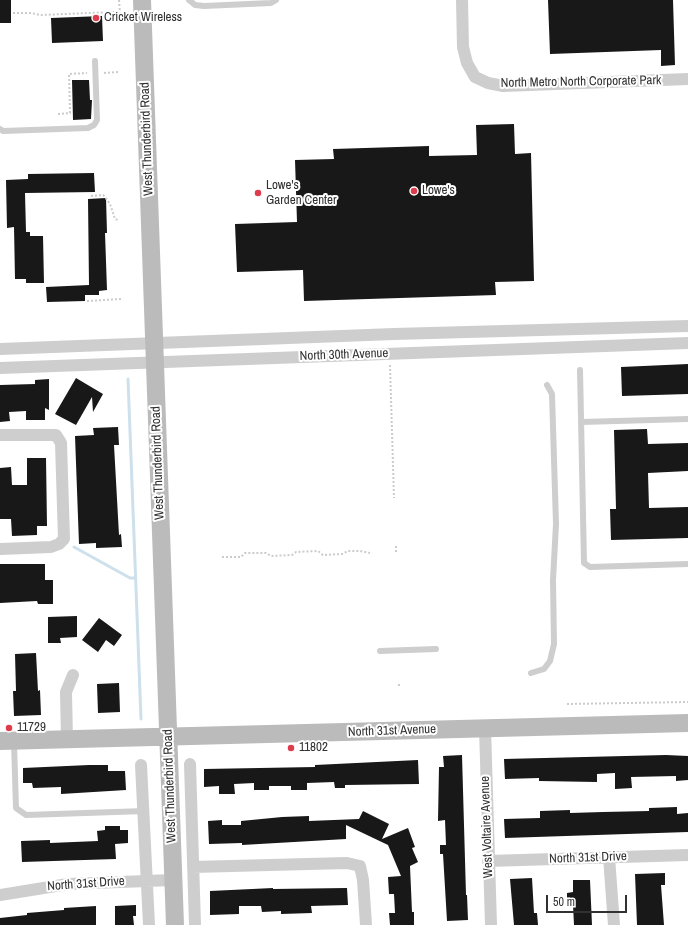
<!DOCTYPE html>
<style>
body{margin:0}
#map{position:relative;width:688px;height:925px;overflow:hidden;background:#fff;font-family:"Archivo Narrow",sans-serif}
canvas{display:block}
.scale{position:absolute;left:546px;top:895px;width:81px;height:18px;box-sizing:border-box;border:2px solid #313131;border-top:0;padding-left:5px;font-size:12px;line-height:14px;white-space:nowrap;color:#313131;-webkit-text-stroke:3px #fff;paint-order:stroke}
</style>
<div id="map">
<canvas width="688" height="925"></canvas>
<div class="scale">50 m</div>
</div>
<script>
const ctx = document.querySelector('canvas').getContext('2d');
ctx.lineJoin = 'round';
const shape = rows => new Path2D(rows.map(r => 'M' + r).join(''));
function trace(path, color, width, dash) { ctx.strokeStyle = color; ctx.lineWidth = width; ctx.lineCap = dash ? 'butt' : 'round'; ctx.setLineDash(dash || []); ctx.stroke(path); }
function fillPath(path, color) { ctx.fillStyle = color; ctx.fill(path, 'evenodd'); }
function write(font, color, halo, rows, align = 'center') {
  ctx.font = font + ' "Archivo Narrow",sans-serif'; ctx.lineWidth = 4; ctx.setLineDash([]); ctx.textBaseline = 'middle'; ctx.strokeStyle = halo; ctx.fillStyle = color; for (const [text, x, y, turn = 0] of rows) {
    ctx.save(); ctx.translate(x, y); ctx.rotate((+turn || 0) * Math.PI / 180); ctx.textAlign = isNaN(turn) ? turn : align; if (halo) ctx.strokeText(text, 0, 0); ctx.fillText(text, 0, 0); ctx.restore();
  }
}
trace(shape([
 [128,379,141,719],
 [74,547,130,578,135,578]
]), '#cde0eb', 3);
fillPath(shape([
 [0,0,11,0,11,23,0,23],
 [548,0,673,0,675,65,661,66,661,50,550,54],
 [102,16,103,41,52,43,51,18],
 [72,80,89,80,90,100,92,100,91,119,73,120],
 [514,124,515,154,531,153,534,281,495,282,496,295,304,301,303,270,237,272,235,224,297,222,295,160,334,159,333,149,429,146,429,156,477,155,476,125],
 [94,173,95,192,25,193,26,232,30,232,30,236,43,236,44,283,26,283,26,279,15,279,14,227,7,228,6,180,28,179,28,174],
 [106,198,107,233,105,233,107,290,99,291,99,295,85,295,85,301,47,302,46,287,89,285,88,199],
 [688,364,688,394,622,396,621,367],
 [76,378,103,394,93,412,92,397,76,425,55,414],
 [49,379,49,410,45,408,45,420,26,420,26,411,9,412,10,421,0,422,0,385,35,384,35,380],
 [118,427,119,445,114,445,119,535,121,534,122,547,96,548,96,543,79,544,75,436,94,435,93,428],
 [647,429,648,444,688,443,688,471,648,473,649,508,688,507,688,538,611,540,610,509,616,509,614,430],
 [27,458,46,458,47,526,37,526,37,535,12,536,11,519,0,519,0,468,11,467,12,485,27,485],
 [0,564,45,564,45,580,53,580,53,604,38,604,37,601,0,603],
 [77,616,77,637,60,638,61,643,48,643,48,617],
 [99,618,122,635,114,646,106,640,98,652,82,640],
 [36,653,38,691,40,690,41,715,14,716,13,691,16,691,15,654],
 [119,683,120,712,98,713,97,684],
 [462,755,466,895,467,895,468,920,447,921,443,854,440,854,440,845,446,845,445,820,438,821,439,767,444,767,443,756],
 [666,755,688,756,688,780,676,781,676,776,631,777,632,788,615,789,615,773,597,774,597,782,539,781,539,778,505,779,504,759],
 [418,760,419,784,345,785,345,788,335,788,334,782,307,783,307,790,291,790,291,786,269,786,269,790,254,790,254,783,234,784,235,794,219,794,219,786,204,787,204,769,315,767,315,765],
 [89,765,108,765,108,771,125,771,126,790,61,794,61,787,33,788,32,783,23,783,23,768],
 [677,807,677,814,688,813,688,832,505,838,504,819,540,818,540,811,570,810,570,813,603,812,649,811,649,808],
 [363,811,389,824,382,839,408,828,415,847,412,848,418,862,410,866,412,912,414,912,414,925,390,925,389,913,395,913,394,894,389,894,388,877,401,876,388,845,346,825,346,839,242,845,242,843,209,844,208,821,222,820,222,825,241,825,241,821,282,817,309,816,309,821,359,819],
 [105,826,120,826,120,830,128,830,128,843,115,844,116,859,22,862,21,841,50,840,50,843,98,841,97,831,105,830],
 [665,873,665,885,661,885,664,925,637,925,635,874],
 [532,878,534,913,537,913,538,925,514,925,510,879],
 [573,880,590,880,592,925,574,925,573,905,567,905,567,893,573,892],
 [273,888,273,889,347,888,348,905,311,906,312,913,281,914,281,911,262,912,261,906,239,906,239,914,210,915,210,891],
 [136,905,136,916,133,916,134,925,115,925,115,906],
 [96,906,96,925,0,925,0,918,27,915,27,913,64,910,64,908]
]), '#181818');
trace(shape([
 [119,0,120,13],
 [13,13,31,13,40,15,114,12],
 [104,73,119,72],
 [58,114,70,113,69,74,87,73],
 [91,196,103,195,105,197,110,204,115,219,118,220],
 [87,301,121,299],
 [390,365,394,498],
 [396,546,396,553],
 [222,557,241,557,245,553,266,553,271,556,292,555,296,552,318,551,323,555,342,554,348,551,360,551,370,553],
 [399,684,399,687],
 [567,704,688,702]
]), '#cbcbcb', 2, [2, 2]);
trace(shape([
 [189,0,195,5,204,6,271,3,276,0],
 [0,129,3,131,88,128,94,125,97,120,95,61],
 [580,370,584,563,590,567,688,564],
 [581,422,688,419],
 [380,651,436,649],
 [531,673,544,669,550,661,554,644,553,580,556,524,552,394,547,385],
 [14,743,16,808,26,815,145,811]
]), '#cecece', 6);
trace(shape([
 [462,0,463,47,467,63,475,77,488,83,503,86,688,79],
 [0,349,394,334,688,326],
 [0,368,688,343],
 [0,435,56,435,61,443,64,539,59,544,51,547,0,549],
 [485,728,491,925],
 [67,740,66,692,73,675],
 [190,764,195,925],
 [141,765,149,925],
 [609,857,614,925],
 [488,861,688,855],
 [193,867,347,863,360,866,363,880,366,925],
 [0,895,68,884,173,880]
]), '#cecece', 12);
trace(shape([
 [142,0,175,925],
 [0,741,688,723]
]), '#bbb', 18);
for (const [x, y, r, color] of [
 [96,18,4,"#de3c4d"],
 [414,191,4,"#de3c4d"],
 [258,193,4,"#de3c4d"],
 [9,728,4,"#de3c4d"],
 [291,748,4,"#de3c4d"]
]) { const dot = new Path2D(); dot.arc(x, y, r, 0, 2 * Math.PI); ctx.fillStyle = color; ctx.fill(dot); trace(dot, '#fff', 1.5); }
write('13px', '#313131', '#fff', [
 ["Cricket Wireless",104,18],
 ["Lowe's",266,186],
 ["Garden Center",266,201],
 ["Lowe's",422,191],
 ["11729",17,728],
 ["11802",299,748]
], 'left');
write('13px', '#313131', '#fff', [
 ["North Metro North Corporate Park",581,82,-1],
 ["West Thunderbird Road",147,139,-92],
 ["North 30th Avenue",344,355,-2],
 ["West Thunderbird Road",158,463,-92],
 ["North 31st Avenue",392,731,-2],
 ["West Thunderbird Road",170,786,-92],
 ["West Voltaire Avenue",487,827,-92],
 ["North 31st Drive",588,858,-2],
 ["North 31st Drive",86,884,-4]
]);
</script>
